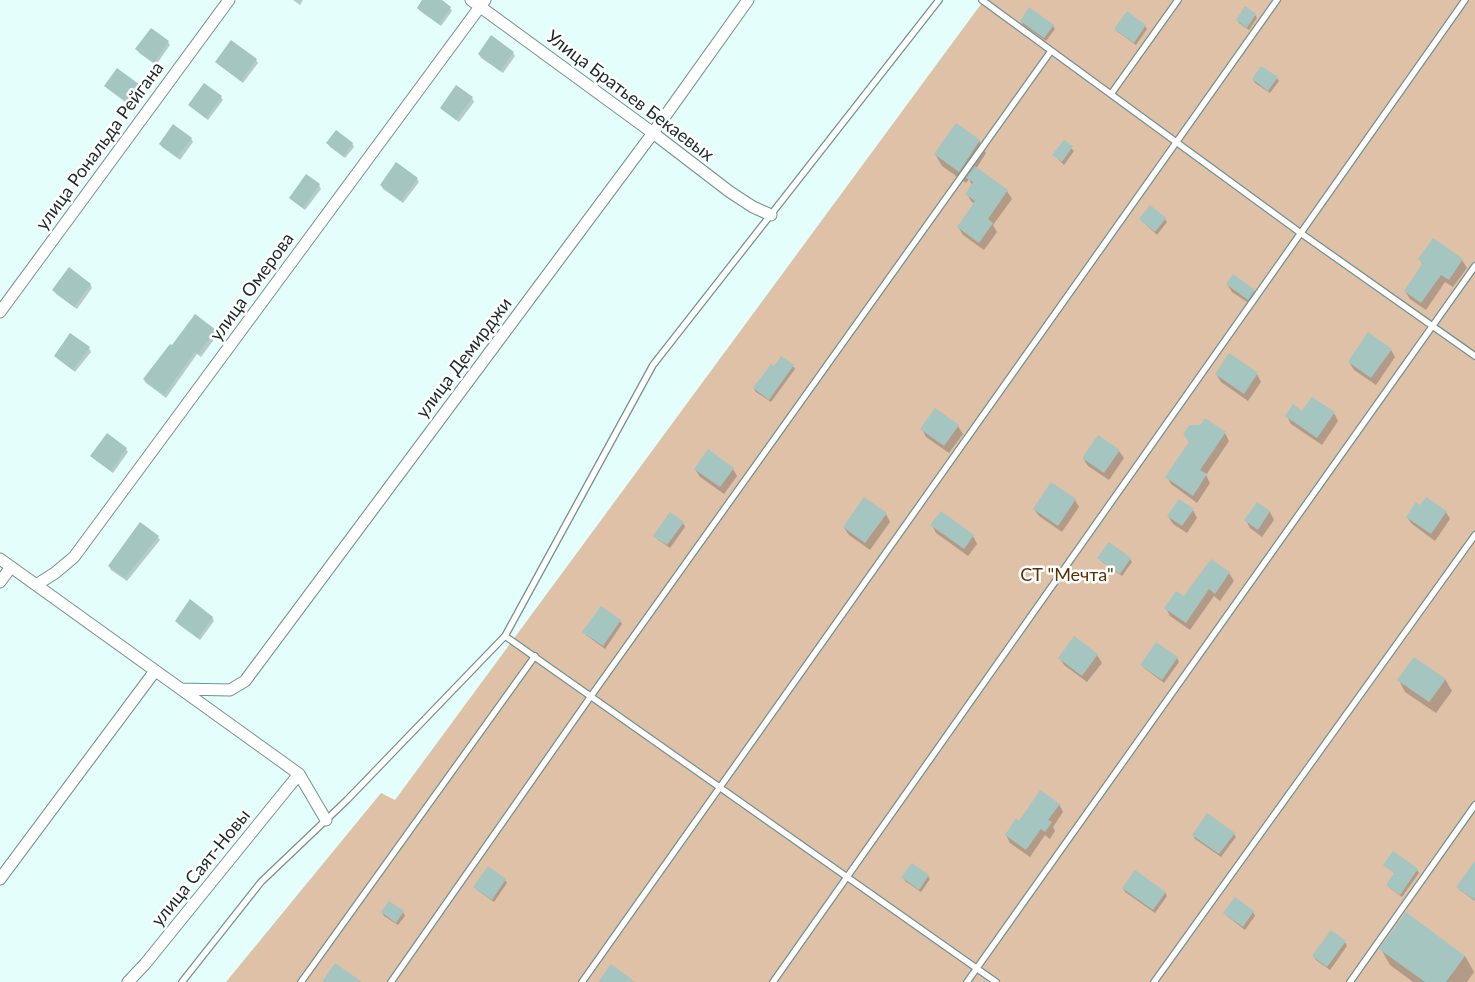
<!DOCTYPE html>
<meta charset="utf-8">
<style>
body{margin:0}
canvas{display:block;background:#e3fefb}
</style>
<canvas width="1475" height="982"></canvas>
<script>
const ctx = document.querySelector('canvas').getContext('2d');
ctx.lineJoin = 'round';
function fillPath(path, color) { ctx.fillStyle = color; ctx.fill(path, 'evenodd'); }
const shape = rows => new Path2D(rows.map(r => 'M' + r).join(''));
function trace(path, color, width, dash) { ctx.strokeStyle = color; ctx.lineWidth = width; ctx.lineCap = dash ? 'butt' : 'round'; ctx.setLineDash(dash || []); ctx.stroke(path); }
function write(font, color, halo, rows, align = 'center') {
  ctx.font = font + ' Lato,sans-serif'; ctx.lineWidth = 5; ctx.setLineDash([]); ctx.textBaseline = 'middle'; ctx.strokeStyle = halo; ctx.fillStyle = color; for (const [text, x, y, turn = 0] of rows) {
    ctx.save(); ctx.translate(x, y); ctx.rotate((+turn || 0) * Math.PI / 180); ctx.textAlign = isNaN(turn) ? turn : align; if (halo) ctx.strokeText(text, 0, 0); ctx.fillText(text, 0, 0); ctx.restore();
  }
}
fillPath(shape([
 [984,0,1475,0,1475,982,226,982,381,793,395,800]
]), '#dfc1a8');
fillPath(shape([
 [293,0,303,0,300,5],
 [424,0,440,0,450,8,452,11,441,26,420,11,418,8],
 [1246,8,1255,15,1257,18,1249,30,1239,23,1237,20],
 [1021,21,1053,26,1055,29,1046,41,1023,25],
 [1145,26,1147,29,1136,45,1118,32,1116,29],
 [168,42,170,45,156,65,139,53,137,49],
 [513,53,515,56,503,73,481,58,479,54],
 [256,60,258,63,243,83,219,65,217,62],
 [1277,78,1279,81,1270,93,1255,83,1253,79],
 [106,86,139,86,141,89,129,105,108,89],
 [221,97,223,100,208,120,192,108,190,105],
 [472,98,474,102,459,122,444,111,442,108],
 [956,125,979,141,986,153,976,169,1007,191,1012,199,993,225,997,232,984,250,963,235,958,227,975,204,971,201,967,194,972,185,969,179,966,183,942,166,935,154],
 [191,138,193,142,180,160,162,147,160,144],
 [1064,141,1074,151,1064,165,1054,155],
 [352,143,354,147,345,158,330,147,328,144],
 [307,176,319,185,321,189,305,210,293,201,291,198],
 [417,179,419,182,403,203,383,189,381,185],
 [1140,219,1165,219,1167,222,1157,235],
 [1420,259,1462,260,1467,268,1453,287,1445,282,1426,310,1410,299,1405,291,1423,265],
 [90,284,92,288,77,309,56,294,54,290],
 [1227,284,1254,290,1259,298,1253,306,1232,292],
 [195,315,216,331,218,334,201,357,197,354,166,398,146,383,144,380,172,347],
 [89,348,91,352,75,372,58,359,56,356],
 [1391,350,1395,357,1376,385,1354,370,1349,362],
 [793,366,795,369,771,402,756,392,754,389,775,368],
 [1216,374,1257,374,1261,382,1248,401,1221,382],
 [935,410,958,426,963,434,949,453,926,437,922,429],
 [1302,412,1334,413,1338,421,1322,445,1291,424,1287,416],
 [1225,433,1229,441,1206,475,1210,483,1197,503,1171,484,1167,477],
 [126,449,128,452,113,473,94,459,92,456],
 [1119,451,1124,458,1109,480,1088,466,1083,458],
 [695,469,733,469,737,476,724,494,700,477],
 [1075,500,1079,507,1062,532,1039,516,1034,509],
 [1257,504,1270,512,1274,520,1262,537,1250,528,1246,520],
 [1421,506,1446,512,1450,519,1435,541,1412,524,1407,517],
 [1193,510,1197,518,1187,533,1173,524,1168,516],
 [886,514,890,522,870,550,849,535,844,528],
 [683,523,685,527,670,548,657,539,655,536],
 [932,525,973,536,977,544,968,556,936,533],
 [158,537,160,540,127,581,111,570,109,566],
 [1099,558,1130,559,1132,562,1122,576,1101,561],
 [1229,573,1234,581,1220,601,1214,596,1190,630,1170,616,1166,608],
 [212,617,214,621,200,640,178,624,176,621],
 [620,621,622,624,605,649,586,635,584,632],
 [1075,638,1097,655,1102,663,1087,682,1064,665,1060,658],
 [1177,658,1179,662,1164,683,1144,668,1142,665],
 [1445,679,1452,691,1436,713,1405,692,1399,680],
 [1059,804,1063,812,1053,827,1055,831,1050,839,1045,835,1030,857,1010,843,1006,835,1019,822],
 [1234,834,1236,837,1221,857,1195,839,1193,835],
 [912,864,928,876,930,879,921,892,905,881,903,877],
 [1385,865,1417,870,1419,873,1402,897,1390,888,1388,885,1395,874],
 [1475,868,1475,901,1460,890,1458,887],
 [505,880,507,883,494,902,477,890,475,887],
 [1123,888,1165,892,1167,896,1155,913,1125,892],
 [1235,899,1253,912,1255,916,1245,930,1227,916,1225,913],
 [382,912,403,912,405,916,398,925,384,916],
 [1331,932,1345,942,1347,946,1330,970,1316,960,1314,957],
 [1381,949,1465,956,1474,972,1467,982,1413,982,1390,965]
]), '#0003');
fillPath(shape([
 [422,0,442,0,451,7,439,24,417,8],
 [1245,6,1256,14,1247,28,1236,20],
 [1029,7,1054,25,1044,38,1020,21],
 [1127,11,1146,25,1134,43,1114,29],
 [151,28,169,41,154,63,135,49],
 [491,35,514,52,500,71,478,54],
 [231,40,257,59,241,81,215,62],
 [1261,66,1278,77,1268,91,1252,79],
 [117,68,140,85,127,102,104,86],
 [204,83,222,96,206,118,188,105],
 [456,85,473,97,456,120,440,108],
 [956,123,980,140,959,172,934,154],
 [173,124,192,138,177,157,159,144],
 [336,130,353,143,343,156,326,143],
 [1064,140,1073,146,1062,162,1052,155],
 [396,162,418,178,401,201,380,185],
 [975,166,1008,190,988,219,993,223,979,243,957,227,975,201,965,194,973,182,966,178],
 [306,174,320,184,303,208,289,198],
 [1150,205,1166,218,1155,232,1139,219],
 [1433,238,1463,259,1449,280,1441,275,1421,303,1404,291,1423,263,1418,259],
 [69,267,91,284,74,307,52,290],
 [1233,274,1255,290,1248,300,1226,284],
 [195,314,216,330,198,354,195,352,164,395,143,379,170,344,172,345],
 [1368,332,1392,349,1371,378,1348,362],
 [70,333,90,347,73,370,54,356],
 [1229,353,1258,373,1244,394,1215,374],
 [781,356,794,365,769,400,753,388,771,364,774,366],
 [1312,397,1335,412,1317,438,1285,416,1293,404,1302,411],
 [935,408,959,425,944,446,920,429],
 [1205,418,1226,432,1200,470,1207,474,1193,496,1165,477,1189,442,1183,434,1190,425,1200,425],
 [107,433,127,448,111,471,90,456],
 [1098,435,1120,450,1104,473,1082,458],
 [708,449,734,468,720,487,694,469],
 [1051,482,1076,499,1058,526,1033,509],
 [864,497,887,513,865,543,843,527],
 [1426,497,1447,511,1431,534,1406,517,1416,502,1420,505],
 [1179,499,1194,509,1182,526,1167,516],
 [1257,502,1270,511,1258,530,1244,520],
 [941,511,974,535,964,549,930,525],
 [670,512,684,522,667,545,653,536],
 [140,522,159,536,125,578,108,566],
 [1109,542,1131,558,1120,574,1097,558],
 [1211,559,1230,572,1215,594,1209,589,1186,623,1164,608,1176,591,1184,596],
 [190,599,213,617,198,638,175,621],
 [601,606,621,620,603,646,582,632],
 [1074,636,1098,654,1082,676,1058,658],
 [1156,642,1178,657,1162,680,1140,665],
 [1414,657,1446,679,1429,702,1397,680],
 [1040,790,1060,804,1048,820,1052,822,1045,832,1041,829,1026,850,1005,835,1016,818,1019,821],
 [1207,813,1235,833,1219,854,1192,835],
 [1393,851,1418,869,1400,895,1386,885,1394,873,1383,865],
 [1475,861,1475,900,1456,887],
 [912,863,929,875,919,890,901,877],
 [488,866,506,879,492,900,473,887],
 [1135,870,1166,892,1153,910,1122,888],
 [1235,897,1254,911,1243,927,1223,913],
 [389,901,404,911,396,923,381,912],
 [1406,912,1465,956,1446,982,1425,982,1379,949],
 [1331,930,1346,941,1327,967,1312,956],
 [335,963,362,982,322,982],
 [611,964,635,982,598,982]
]), '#a5c5c1');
const lane = shape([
 [982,0,1302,234,1475,356],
 [1111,94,1178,0],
 [505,636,996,982],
 [182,982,261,882,347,800,505,636,653,365,939,0],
 [301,982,535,656],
 [391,982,591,696,1051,51],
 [582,982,1277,0],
 [773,982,1465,0],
 [967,982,1475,266],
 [1154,982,1475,535],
 [1350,982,1475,805]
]);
const street = shape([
 [471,0,653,133,730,192,753,207,771,215],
 [0,312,229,0],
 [0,559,299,774,326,820],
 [0,582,11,567],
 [36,585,55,573,74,557,485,0],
 [181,689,230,690,245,681,653,133,748,0],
 [0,879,155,671],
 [128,982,145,964,299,774]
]);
trace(lane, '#74928f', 8);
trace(street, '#74928f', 13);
trace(lane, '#fff', 5.5);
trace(street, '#fff', 11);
write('18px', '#1d2a29', '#fff', [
 ["Улица Братьев Бекаевых",630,96,37],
 ["улица Рональда Рейгана",100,146,-54],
 ["улица Омерова",252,287,-54],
 ["улица Демирджи",464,358,-53],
 ["улица Саят-Новы",201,868,-51]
]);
write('18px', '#5b3205', '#fff', [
 ["СТ \"Мечта\"",1067,575]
]);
</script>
